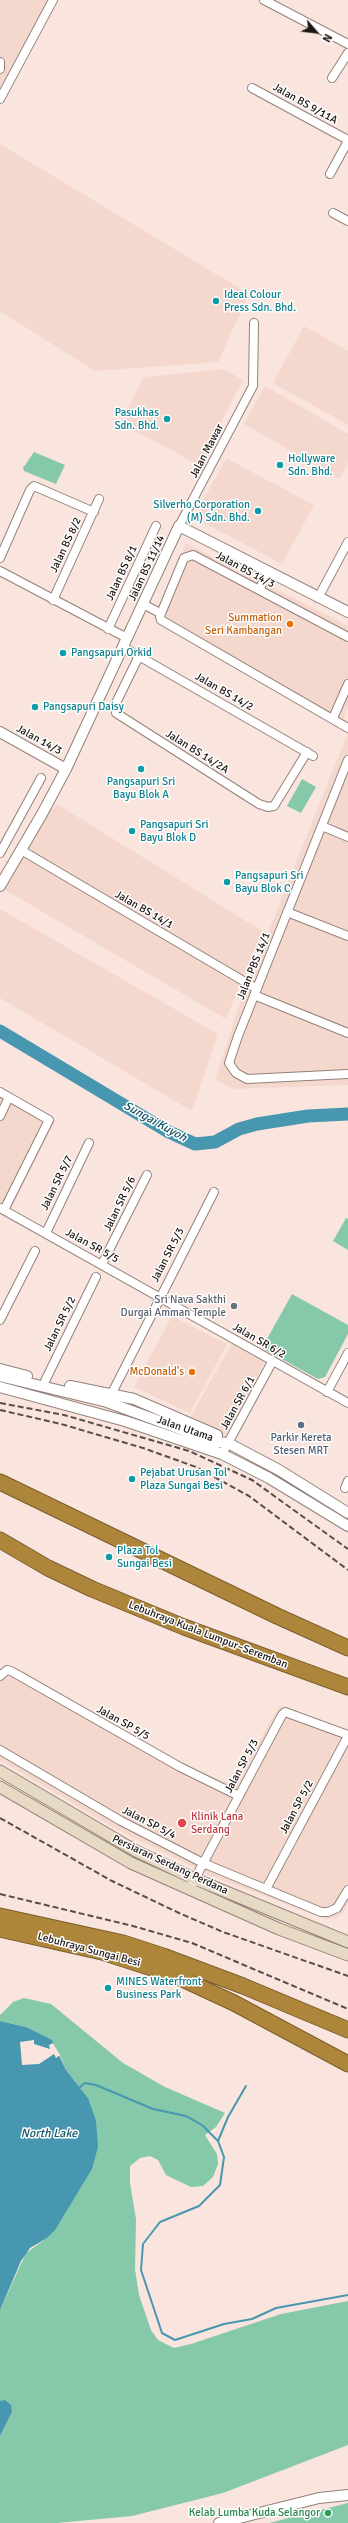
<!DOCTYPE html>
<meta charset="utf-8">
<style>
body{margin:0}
#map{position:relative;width:348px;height:2523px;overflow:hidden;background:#f9e5dd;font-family:Signika,sans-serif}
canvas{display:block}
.north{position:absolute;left:296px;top:12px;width:40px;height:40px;-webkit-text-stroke:3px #fff;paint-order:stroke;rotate:118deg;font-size:11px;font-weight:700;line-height:16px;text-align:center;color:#1d1613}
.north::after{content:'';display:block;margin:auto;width:14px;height:18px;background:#1d1613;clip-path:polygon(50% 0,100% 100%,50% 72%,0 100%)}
</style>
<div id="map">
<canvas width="348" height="2523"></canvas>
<div class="north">N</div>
</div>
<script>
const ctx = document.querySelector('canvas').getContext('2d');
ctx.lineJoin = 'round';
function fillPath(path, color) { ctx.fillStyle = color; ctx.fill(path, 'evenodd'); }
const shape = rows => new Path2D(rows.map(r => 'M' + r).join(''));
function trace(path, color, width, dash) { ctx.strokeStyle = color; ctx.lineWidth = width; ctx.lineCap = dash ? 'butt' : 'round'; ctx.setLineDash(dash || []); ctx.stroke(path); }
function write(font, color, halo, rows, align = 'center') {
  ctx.font = font + ' Signika,sans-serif'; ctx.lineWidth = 3; ctx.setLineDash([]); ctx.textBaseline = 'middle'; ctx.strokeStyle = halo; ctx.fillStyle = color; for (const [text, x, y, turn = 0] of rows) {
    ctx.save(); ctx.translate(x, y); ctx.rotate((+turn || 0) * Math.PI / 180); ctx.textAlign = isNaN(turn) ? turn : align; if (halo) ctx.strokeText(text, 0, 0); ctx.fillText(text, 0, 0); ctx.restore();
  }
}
fillPath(shape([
 [0,0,52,0,0,97],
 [0,144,249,294,218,362,95,371,0,311],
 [304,326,348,351,348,425,273,383],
 [224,369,243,380,199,465,120,423,144,377],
 [265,386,348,434,348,462,340,479,244,424],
 [226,458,314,505,282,564,199,520,197,512],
 [186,543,348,626,348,707,340,726,153,618],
 [348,732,348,1085,234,1089,215,1080,241,1000],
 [57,804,262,931,226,1019,5,890,6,881,50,808,54,809],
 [0,909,218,1034,192,1111,0,998],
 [0,1088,55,1121,11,1210,0,1204],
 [172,1316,227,1344,190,1413,134,1387],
 [232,1343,264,1362,230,1440,190,1418],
 [6,1665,23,1671,182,1764,234,1786,279,1706,348,1731,348,1904,343,1913,337,1918,325,1919,209,1875,116,1829,0,1760,0,1669]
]), '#f4d8cd');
fillPath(shape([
 [34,452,65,465,56,484,24,471,23,468],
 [302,779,316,787,301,813,287,806],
 [346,1218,348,1219,348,1250,333,1241],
 [292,1294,348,1325,348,1334,325,1377,318,1379,262,1348],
 [24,1998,51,2004,123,2063,165,2087,225,2113,216,2127,205,2135,217,2154,218,2164,213,2177,203,2186,191,2187,166,2175,158,2160,150,2156,140,2158,130,2166,130,2183,136,2219,135,2269,139,2295,151,2330,158,2340,174,2348,191,2344,281,2314,348,2301,348,2445,223,2493,132,2516,57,2523,0,2523,0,2436,12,2412,0,2401,0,2310,26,2253,47,2238,88,2098,66,2070,60,2055,26,2027,0,2021,0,2015,13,2002],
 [348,2503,348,2523,269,2523]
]), '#85c8aa');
fillPath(shape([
 [0,2021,26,2027,52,2040,66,2070,88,2098,96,2121,98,2147,92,2169,55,2230,47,2238,30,2248,21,2261,0,2310],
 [5,2400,11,2405,12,2412,0,2436,0,2401]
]), '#4897b0');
fillPath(shape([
 [34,2040,34,2044,50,2049,49,2045,53,2043,60,2055,56,2058,54,2054,39,2064,22,2065,20,2042]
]), '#f9e5dd');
trace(shape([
 [80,2087,85,2083,96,2085,153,2109,186,2116,202,2125,218,2141,224,2157,220,2185,199,2206,160,2222,143,2244,141,2270,162,2333,175,2340,224,2324,252,2319,276,2308,348,2295],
 [218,2141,228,2117,246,2086]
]), '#4897b0', 2);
trace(shape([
 [0,1031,167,1131,195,1144,215,1142,239,1129,257,1124,308,1116,348,1114]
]), '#4897b0', 13);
const minor = shape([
 [264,0,348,44],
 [0,62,0,69],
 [332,78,348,53],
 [252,88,348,140],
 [0,99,53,0],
 [330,174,348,141],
 [333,213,348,221],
 [179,526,253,386,254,323],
 [0,558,30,490,34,486,94,512],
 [0,571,127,638],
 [259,590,268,572],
 [318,598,348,542],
 [53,600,99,499],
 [143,604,160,613],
 [108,629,156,526],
 [348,637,193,555,184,558,160,616,161,620,348,728],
 [123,647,313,756],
 [139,656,115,705,116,713,259,804,268,807,274,806,307,752],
 [333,718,348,684],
 [348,760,238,1036,229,1063,236,1073,247,1079,348,1074],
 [322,826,348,837],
 [21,850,257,989],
 [0,853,41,778],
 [287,912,348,936],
 [254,995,348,1033],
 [0,1092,49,1120,4,1210],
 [0,1116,9,1097],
 [0,1208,348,1403],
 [46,1233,89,1143],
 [102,1264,147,1175],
 [0,1320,35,1251],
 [45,1381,96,1277],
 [327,1392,348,1353],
 [112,1393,214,1192],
 [222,1454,272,1362],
 [345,1488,348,1481],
 [0,1676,7,1670,11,1671,180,1767,239,1796],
 [0,1750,121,1821,203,1863,321,1912,328,1912,337,1908,348,1890],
 [266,1889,348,1736],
 [189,1890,282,1715,285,1712,348,1735]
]);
const tertiary = shape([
 [0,732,66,769],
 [0,886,42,814,66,769,179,526,348,612],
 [0,1369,27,1376],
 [0,1376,107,1402,216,1442,228,1443,279,1470,348,1513],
 [70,1386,134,1399,217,1435],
 [0,1387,125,1421,222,1454,269,1478,348,1526],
 [219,2523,319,2498,348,2495]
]);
const secondary = shape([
 [0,1771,136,1851,195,1879,348,1942],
 [0,1787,131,1863,279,1929,348,1955]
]);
const motorway = shape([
 [0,1482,277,1616,348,1648],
 [0,1540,48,1568,92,1589,184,1627,348,1687],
 [0,1916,123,1943,163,1956,243,1986,348,2030],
 [0,1929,102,1952,176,1976,234,2003,348,2064]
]);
trace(minor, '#93817a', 10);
trace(tertiary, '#93817a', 12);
trace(secondary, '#93817a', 13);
trace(motorway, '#7b5e2d', 17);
trace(minor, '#fff', 8);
trace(tertiary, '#fff', 10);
trace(secondary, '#e6dac4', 11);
trace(motorway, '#ad853b', 15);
trace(shape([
 [0,1403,64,1415,189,1451,252,1480,348,1549],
 [0,1410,61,1424,143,1448,196,1467,249,1496,348,1570],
 [0,1818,112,1881,179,1913,223,1932,348,1976],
 [0,1894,133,1926,192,1943,348,2009]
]), '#584e49', 2, [6, 3]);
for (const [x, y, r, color] of [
 [216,301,4,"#0f9aa8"],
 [167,419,4,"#0f9aa8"],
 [280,465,4,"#0f9aa8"],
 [258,511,4,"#0f9aa8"],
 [290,624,4,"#e8710a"],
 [63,653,4,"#0f9aa8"],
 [35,707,4,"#0f9aa8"],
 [141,769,4,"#0f9aa8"],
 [132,831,4,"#0f9aa8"],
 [227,882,4,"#0f9aa8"],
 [234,1306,4,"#6b7280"],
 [192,1372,4,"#e8710a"],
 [301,1425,4,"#5c6f8a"],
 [132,1479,4,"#0f9aa8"],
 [109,1557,4,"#0f9aa8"],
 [182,1823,5,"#e0444e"],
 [108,1988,4,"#0f9aa8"],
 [328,2513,4,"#2e9e5b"]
]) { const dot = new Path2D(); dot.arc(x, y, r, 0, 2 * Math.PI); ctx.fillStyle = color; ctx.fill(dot); trace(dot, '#fff', 1.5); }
write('11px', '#1d1613', '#fff', [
 ["Jalan BS 9/11A",305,104,29],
 ["Jalan Mawar",207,451,-62],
 ["Jalan BS 8/2",66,545,-65],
 ["Jalan BS 11/14",147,568,-65],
 ["Jalan BS 14/3",245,570,28],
 ["Jalan BS 8/1",122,573,-65],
 ["Jalan BS 14/2",224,692,30],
 ["Jalan 14/3",39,740,29],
 ["Jalan BS 14/2A",197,752,32],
 ["Jalan BS 14/1",144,910,30],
 ["Jalan PBS 14/1",254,966,-68],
 ["Jalan SR 5/7",57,1183,-64],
 ["Jalan SR 5/6",120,1204,-64],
 ["Jalan SR 5/5",92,1246,29],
 ["Jalan SR 5/3",168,1255,-63],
 ["Jalan SR 5/2",60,1324,-64],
 ["Jalan SR 6/2",259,1341,30],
 ["Jalan SR 6/1",238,1403,-61],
 ["Jalan Utama",185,1429,19],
 ["Lebuhraya Kuala Lumpur–Seremban",208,1635,21],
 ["Jalan SP 5/5",123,1723,29],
 ["Jalan SP 5/3",242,1766,-62],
 ["Jalan SP 5/2",297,1807,-62],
 ["Jalan SP 5/4",149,1823,27],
 ["Persiaran Serdang Perdana",170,1865,25],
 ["Lebuhraya Sungai Besi",89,1950,15]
]);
write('11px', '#0d838f', '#fff', [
 ["Ideal Colour",224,295],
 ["Press Sdn. Bhd.",224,308],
 ["Pasukhas",159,413,"right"],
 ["Sdn. Bhd.",159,426,"right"],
 ["Hollyware",288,459],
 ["Sdn. Bhd.",288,472],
 ["Silverho Corporation",250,505,"right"],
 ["(M) Sdn. Bhd.",250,518,"right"],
 ["Pangsapuri Orkid",71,653],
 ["Pangsapuri Daisy",43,707],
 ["Pangsapuri Sri",141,782,"center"],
 ["Bayu Blok A",141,795,"center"],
 ["Pangsapuri Sri",140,825],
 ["Bayu Blok D",140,838],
 ["Pangsapuri Sri",235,876],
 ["Bayu Blok C",235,889],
 ["Pejabat Urusan Tol",140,1473],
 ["Plaza Sungai Besi",140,1486],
 ["Plaza Tol",117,1551],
 ["Sungai Besi",117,1564],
 ["MINES Waterfront",116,1982],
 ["Business Park",116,1995]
], 'left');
write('11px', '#c56008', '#fff', [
 ["Summation",282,618],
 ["Seri Kambangan",282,631],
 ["McDonald's",184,1372]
], 'right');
write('11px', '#5b616d', '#fff', [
 ["Sri Nava Sakthi",226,1300],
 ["Durgai Amman Temple",226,1313]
], 'right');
write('11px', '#4e5e75', '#fff', [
 ["Parkir Kereta",301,1438],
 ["Stesen MRT",301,1451]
]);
write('11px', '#be3a42', '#fff', [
 ["Klinik Lana",191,1817],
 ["Serdang",191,1830]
], 'left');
write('11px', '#27864d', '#fff', [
 ["Kelab Lumba Kuda Selangor",320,2513]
], 'right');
write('italic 12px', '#115466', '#fff', [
 ["Sungai Kuyoh",155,1122,29],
 ["North Lake",49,2134]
]);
</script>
